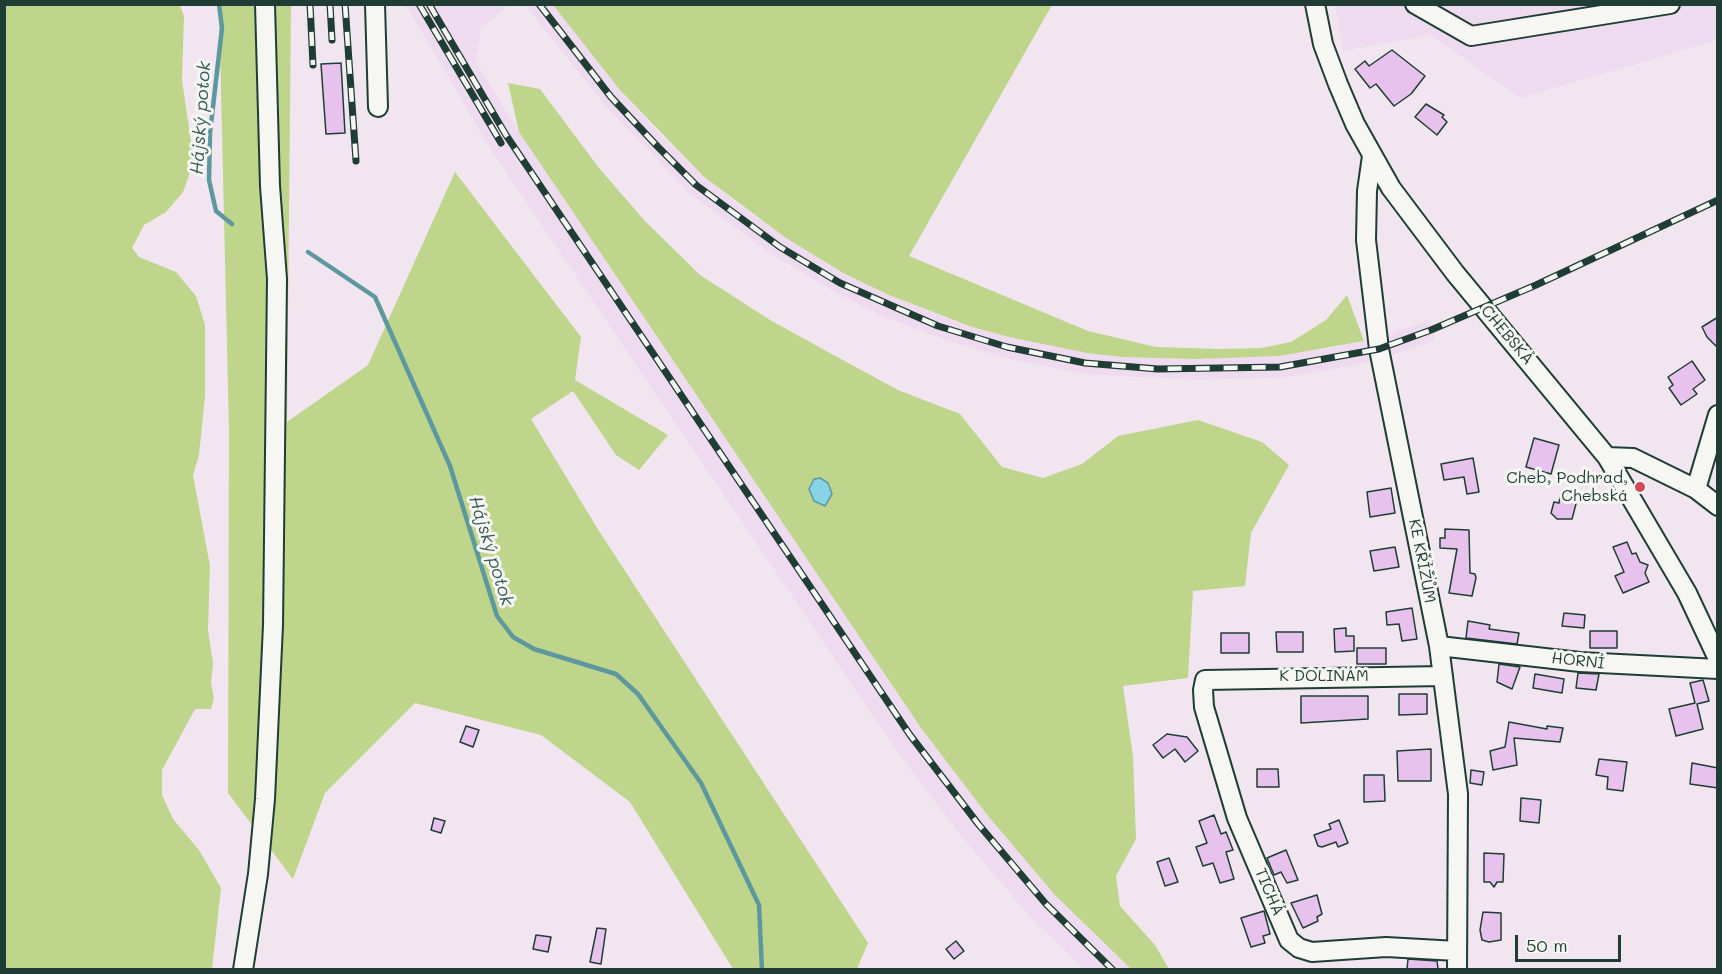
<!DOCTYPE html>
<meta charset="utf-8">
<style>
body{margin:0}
#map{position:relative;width:1722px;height:974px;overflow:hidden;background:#f1e6f0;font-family:Mali,sans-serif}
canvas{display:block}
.frame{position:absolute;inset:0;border:6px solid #1f3d34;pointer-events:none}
.scale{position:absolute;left:1515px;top:935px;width:106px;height:27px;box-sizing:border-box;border:3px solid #1f3d34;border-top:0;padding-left:8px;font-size:18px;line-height:21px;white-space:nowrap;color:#1f3d34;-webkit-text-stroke:4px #f6f6f2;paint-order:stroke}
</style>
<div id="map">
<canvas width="1722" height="974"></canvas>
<div class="frame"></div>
<div class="scale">50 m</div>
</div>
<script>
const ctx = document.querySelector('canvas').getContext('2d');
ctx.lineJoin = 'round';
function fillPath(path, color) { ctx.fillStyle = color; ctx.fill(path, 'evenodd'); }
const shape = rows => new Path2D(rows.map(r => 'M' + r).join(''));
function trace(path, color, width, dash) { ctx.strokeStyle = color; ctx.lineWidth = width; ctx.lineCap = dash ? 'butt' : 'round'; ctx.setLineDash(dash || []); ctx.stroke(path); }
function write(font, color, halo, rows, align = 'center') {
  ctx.font = font + ' Mali,sans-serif'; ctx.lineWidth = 6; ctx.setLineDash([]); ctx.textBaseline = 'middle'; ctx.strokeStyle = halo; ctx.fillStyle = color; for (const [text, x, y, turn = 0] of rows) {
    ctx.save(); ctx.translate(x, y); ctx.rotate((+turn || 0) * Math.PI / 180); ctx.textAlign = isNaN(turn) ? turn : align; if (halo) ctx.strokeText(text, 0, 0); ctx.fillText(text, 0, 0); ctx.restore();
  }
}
fillPath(shape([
 [406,5,510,5,481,28,476,62,519,132,921,728,988,816,1055,895,1132,969,1084,969,1031,918,962,837,894,747,491,150],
 [525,5,553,5,620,90,665,140,703,176,734,201,786,238,845,274,889,295,941,316,972,327,1048,345,1122,357,1195,359,1326,349,1376,339,1428,320,1435,340,1382,359,1329,370,1281,378,1195,380,1084,374,1004,358,934,336,880,315,835,292,774,256,689,193,603,103],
 [1335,5,1717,5,1717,40,1521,98,1430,35,1343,51]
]), '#eedbef');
fillPath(shape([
 [5,4,180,5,184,16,182,80,194,162,183,192,166,212,144,225,132,248,139,257,176,272,196,296,205,325,205,396,199,455,193,475,210,566,208,630,213,663,211,683,214,698,211,709,195,709,162,770,162,795,173,819,199,850,221,888,212,969,5,969],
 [219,5,291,5,287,422,368,365,455,172,581,337,575,380,668,435,639,470,616,455,573,391,531,419,599,531,868,943,857,969,733,969,630,802,541,735,415,703,325,793,293,879,228,793,229,431],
 [553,5,1052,5,909,256,1088,331,1156,347,1220,349,1261,348,1291,342,1326,320,1347,295,1364,341,1279,356,1195,359,1122,357,1087,353,1009,337,972,327,889,295,845,274,786,238,703,176,620,90],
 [508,83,540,89,599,168,644,220,700,275,770,320,828,352,898,390,960,414,1002,467,1043,478,1082,464,1118,436,1198,420,1262,442,1289,465,1251,533,1245,586,1193,591,1188,678,1123,686,1133,756,1136,839,1116,876,1120,906,1155,945,1169,969,1132,969,1129,967,1055,895,988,816,921,728,519,132],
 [820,478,828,483,825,506,818,504,812,498]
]), '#bfd58b');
const water = shape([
 [820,478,828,483,832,494,825,506,814,501,809,489,814,479,820,478]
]);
fillPath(water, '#87d4e7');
trace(water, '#5d989f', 1.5);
trace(shape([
 [219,4,222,28,210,133,209,180,216,211,232,224],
 [308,252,375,297,450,466,497,616,513,637,534,649,616,674,638,694,701,783,759,905,762,970]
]), '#5d989f', 4.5);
const building = shape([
 [1392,50,1425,76,1411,94,1394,106,1376,84,1370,88,1355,69,1365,61,1369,66,1392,50],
 [341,63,345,133,326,134,321,64,341,63],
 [1426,104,1444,115,1442,117,1447,122,1437,135,1415,117,1426,104],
 [1718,317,1718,348,1707,337,1702,327,1718,317],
 [1692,361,1705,380,1693,389,1697,394,1681,405,1669,388,1673,385,1668,377,1692,361],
 [1534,438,1559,445,1551,474,1526,467,1534,438],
 [1473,458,1479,492,1467,494,1464,477,1444,480,1441,464,1473,458],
 [1391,488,1395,513,1370,517,1367,492,1391,488],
 [1560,496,1577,500,1572,519,1557,519,1551,513,1554,502,1559,503,1560,496],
 [1445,529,1469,530,1470,573,1475,574,1476,578,1472,596,1449,593,1457,549,1440,548,1440,538,1445,538,1445,529],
 [1627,542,1632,554,1636,553,1640,562,1648,565,1645,573,1649,582,1623,593,1615,576,1624,572,1613,547,1627,542],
 [1395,547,1399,567,1374,571,1370,551,1395,547],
 [1412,608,1417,639,1402,641,1399,624,1387,625,1386,612,1412,608],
 [1564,613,1585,615,1584,628,1562,626,1564,613],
 [1468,621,1490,625,1489,629,1519,633,1517,644,1466,638,1468,621],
 [1346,628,1346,636,1354,636,1354,651,1335,652,1334,629,1346,628],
 [1590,631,1617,631,1617,648,1590,648,1590,631],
 [1276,632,1303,632,1303,652,1277,652,1276,632],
 [1221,633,1249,633,1249,653,1221,653,1221,633],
 [1357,648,1386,648,1386,664,1357,664,1357,648],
 [1499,664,1520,667,1512,689,1497,682,1499,664],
 [1578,673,1599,674,1596,690,1576,688,1578,673],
 [1535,674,1564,679,1562,693,1533,688,1535,674],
 [1703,680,1709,701,1697,704,1703,729,1676,736,1669,709,1695,703,1690,683,1703,680],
 [1399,694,1427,694,1427,714,1399,715,1399,694],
 [1301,696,1368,696,1368,719,1301,723,1301,696],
 [1509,722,1547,729,1547,726,1563,728,1560,742,1514,738,1517,765,1493,770,1490,751,1505,747,1509,722],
 [466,726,479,730,473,747,460,742,466,726],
 [1167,734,1187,737,1198,751,1185,762,1175,749,1163,758,1153,745,1167,734],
 [1431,749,1431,781,1398,781,1397,751,1431,749],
 [1599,759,1627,762,1623,791,1607,789,1608,777,1596,775,1599,759],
 [1692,763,1718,768,1718,788,1690,784,1692,763],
 [1257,769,1278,769,1279,787,1257,787,1257,769],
 [1471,770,1484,772,1482,785,1470,783,1471,770],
 [1364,775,1384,775,1385,801,1364,802,1364,775],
 [1521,798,1541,800,1539,823,1520,821,1521,798],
 [1214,815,1221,834,1226,832,1233,850,1226,852,1234,879,1220,883,1213,863,1203,866,1196,847,1207,843,1199,821,1214,815],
 [434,818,445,821,441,833,431,830,434,818],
 [1339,820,1348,843,1338,847,1336,842,1322,847,1318,846,1314,835,1331,829,1329,824,1339,820],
 [1286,850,1298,880,1287,883,1281,872,1274,875,1267,858,1286,850],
 [1484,853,1504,854,1503,882,1497,882,1494,887,1490,882,1484,882,1484,853],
 [1169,858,1178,882,1165,886,1157,862,1169,858],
 [1317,895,1322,914,1317,917,1318,921,1303,928,1291,903,1317,895],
 [1264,911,1270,934,1263,936,1265,943,1251,947,1241,918,1264,911],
 [1483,912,1501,913,1501,940,1489,942,1482,940,1480,930,1483,912],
 [597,928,606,929,601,964,590,962,597,928],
 [536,935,551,937,548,952,533,949,536,935],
 [956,941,964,951,954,959,946,949,956,941],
 [1408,959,1437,961,1438,969,1407,969,1408,959]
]);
fillPath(building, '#e6c2ec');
trace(building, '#1f3d34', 1.5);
const minor = shape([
 [375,4,378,107],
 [1315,4,1323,44,1338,84,1355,124,1391,188,1455,273,1607,457,1687,593,1718,659],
 [1415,4,1471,36,1670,4],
 [1372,156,1367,191,1366,240,1379,349,1439,646,1458,794,1457,970],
 [1607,457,1633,458,1696,489,1718,506],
 [1696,489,1718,415],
 [1439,646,1580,662,1718,669],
 [1443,676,1205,680,1203,690,1204,707,1237,818,1289,940,1299,948,1312,952,1386,947,1457,951],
 [243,970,258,874,265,799,273,625,277,279,270,186,265,4]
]);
trace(minor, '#1f3d34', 22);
trace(minor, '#f6f6f2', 18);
const rail = shape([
 [310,4,313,65],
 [330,4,332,40],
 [345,4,356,161],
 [419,4,501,143],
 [429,4,506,135,910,735,979,825,1046,904,1113,970],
 [539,4,611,97,658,147,696,185,780,247,840,283,938,326,1007,347,1085,363,1158,369,1280,367,1379,349,1431,330,1536,285,1718,200]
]);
trace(rail, '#1f3d34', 7);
trace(rail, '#f6f6f2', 4.5, [14]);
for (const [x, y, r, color] of [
 [1640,487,6,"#d1495b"]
]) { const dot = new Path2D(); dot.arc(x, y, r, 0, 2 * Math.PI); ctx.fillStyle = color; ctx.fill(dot); trace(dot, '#f6f6f2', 2); }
write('16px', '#1f3d34', '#f6f6f2', [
 ["CHEBSKÁ",1507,335,50],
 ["KE KŘÍŽŮM",1422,561,79],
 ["HORNÍ",1578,661,6],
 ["K DOLINÁM",1324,676],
 ["TICHÁ",1269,892,67]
]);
write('16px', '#1f3d34', '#f6f6f2', [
 ["Cheb, Podhrad,",1628,478],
 ["Chebská",1628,496]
], 'right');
write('italic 18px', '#345b58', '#f6f6f2', [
 ["Hájský potok",201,118,-86],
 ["Hájský potok",491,551,73]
]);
</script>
